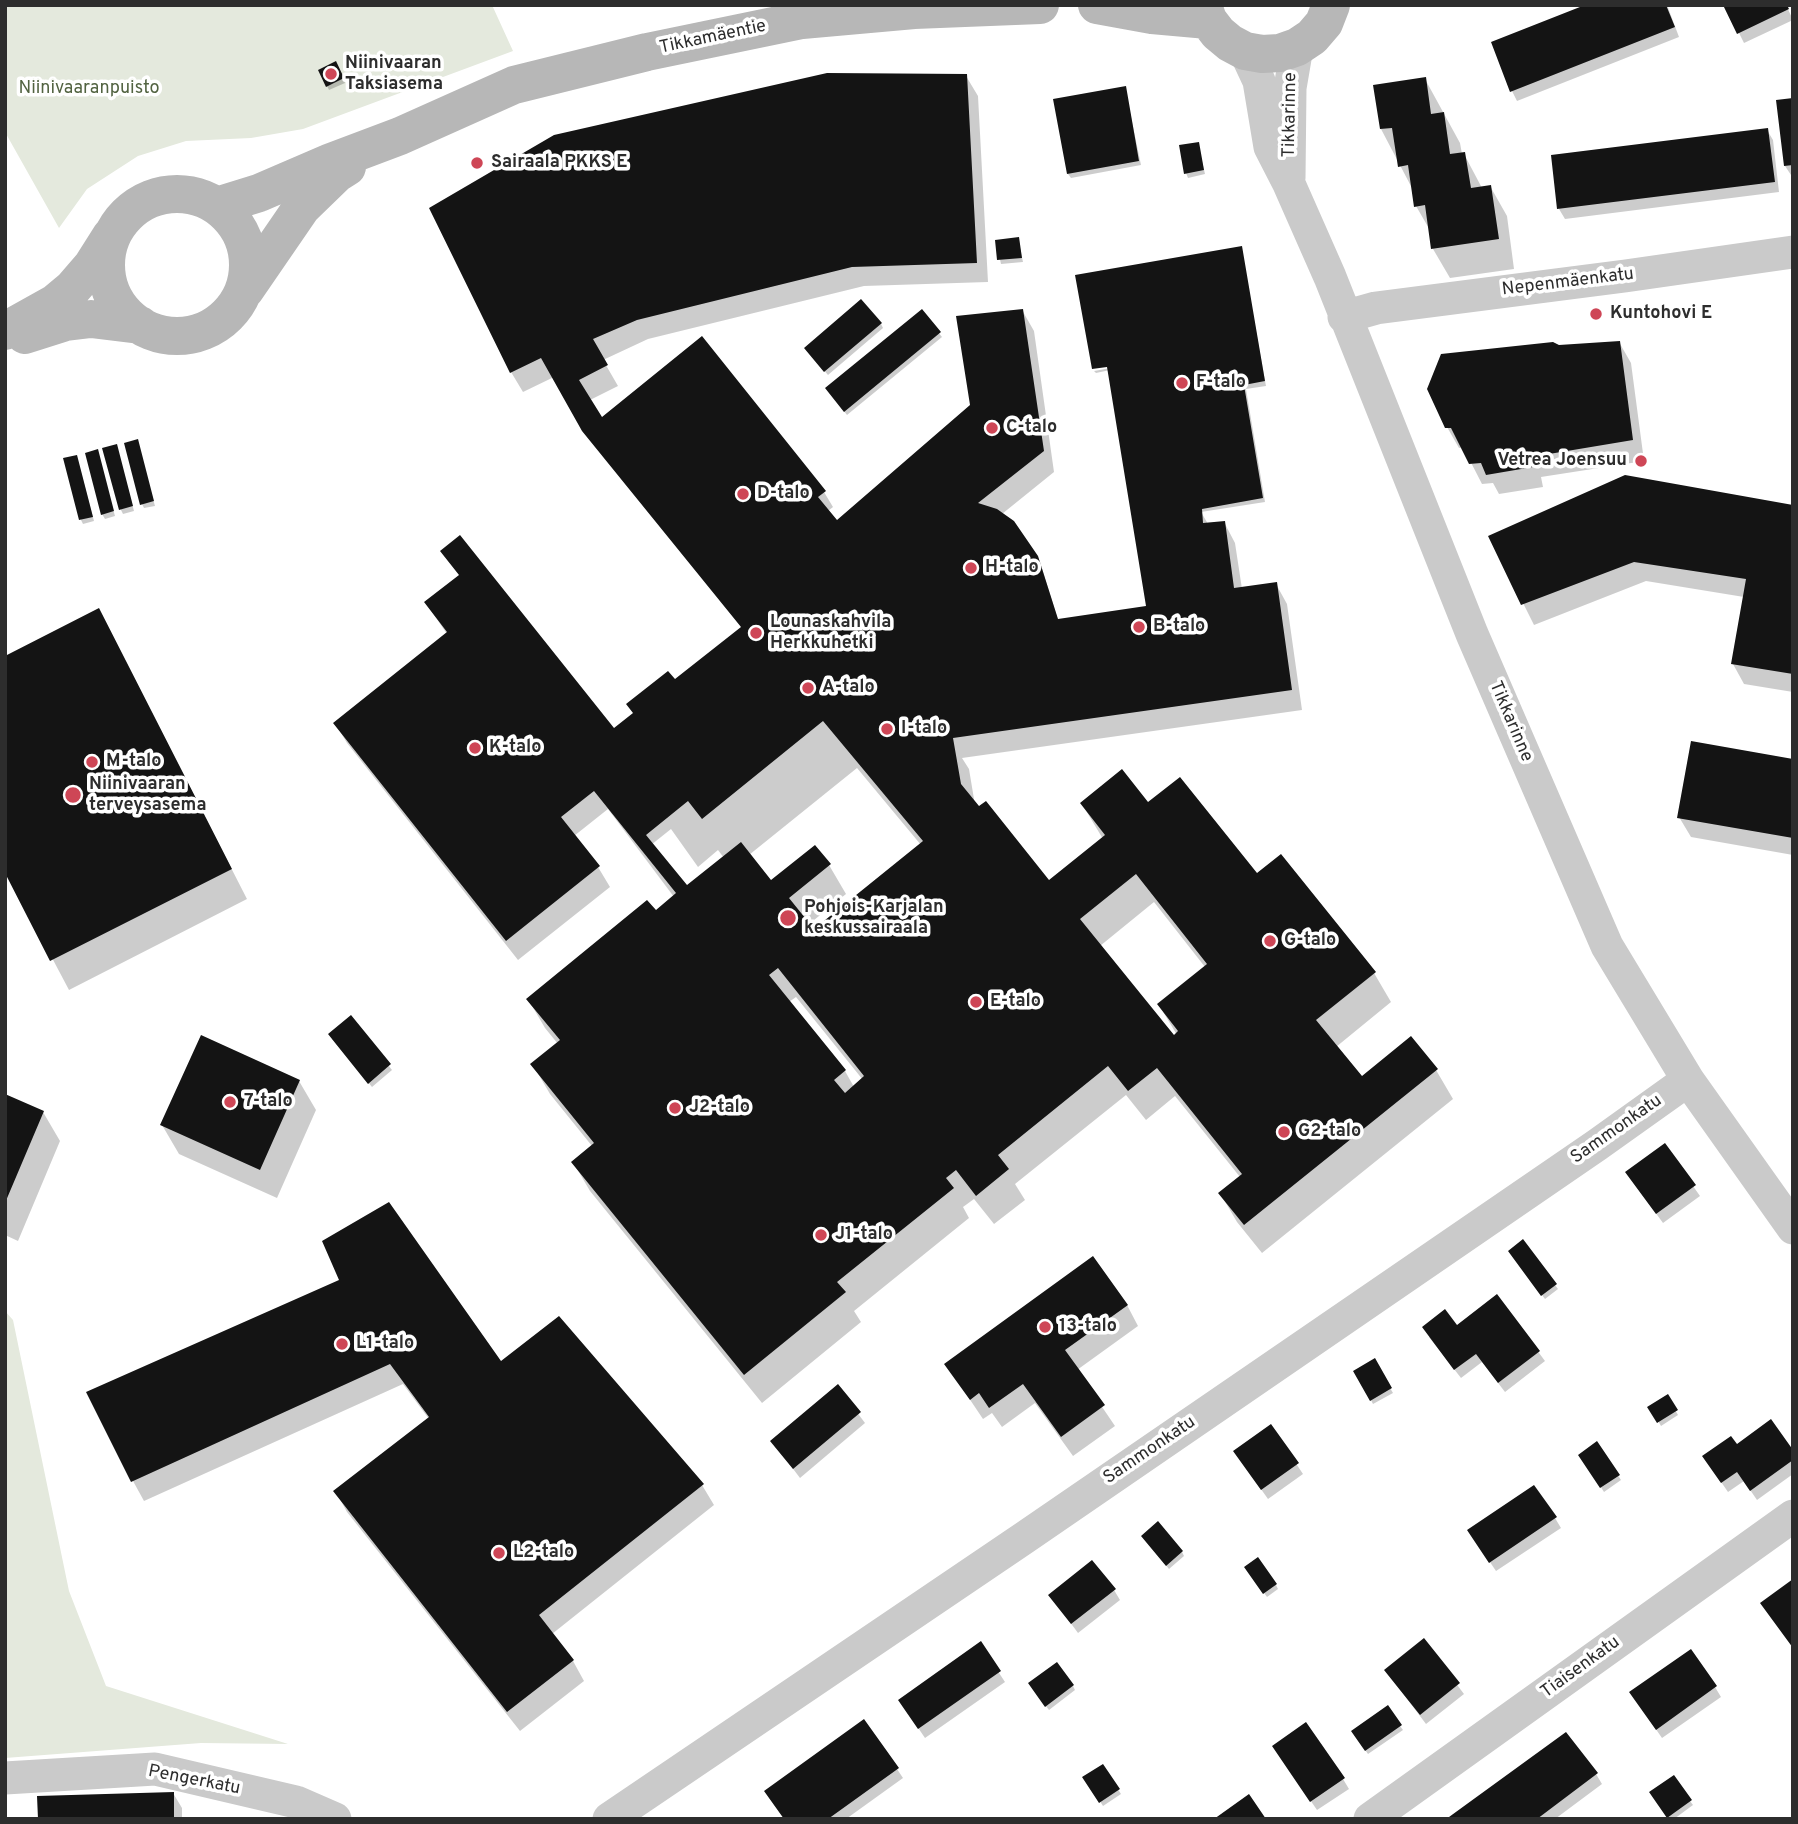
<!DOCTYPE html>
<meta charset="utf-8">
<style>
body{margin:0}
#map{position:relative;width:1798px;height:1824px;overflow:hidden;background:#fff;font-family:Overpass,sans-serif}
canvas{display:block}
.frame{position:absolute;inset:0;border:7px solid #2d2d2d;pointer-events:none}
</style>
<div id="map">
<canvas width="1798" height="1824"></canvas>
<div class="frame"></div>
</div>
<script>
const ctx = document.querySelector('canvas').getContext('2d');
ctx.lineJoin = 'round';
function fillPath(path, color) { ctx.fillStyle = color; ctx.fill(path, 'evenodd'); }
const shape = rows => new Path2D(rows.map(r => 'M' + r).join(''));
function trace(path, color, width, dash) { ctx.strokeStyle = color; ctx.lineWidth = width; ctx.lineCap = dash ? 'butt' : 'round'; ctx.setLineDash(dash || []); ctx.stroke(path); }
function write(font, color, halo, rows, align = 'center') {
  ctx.font = font + ' Overpass,sans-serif'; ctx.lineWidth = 7; ctx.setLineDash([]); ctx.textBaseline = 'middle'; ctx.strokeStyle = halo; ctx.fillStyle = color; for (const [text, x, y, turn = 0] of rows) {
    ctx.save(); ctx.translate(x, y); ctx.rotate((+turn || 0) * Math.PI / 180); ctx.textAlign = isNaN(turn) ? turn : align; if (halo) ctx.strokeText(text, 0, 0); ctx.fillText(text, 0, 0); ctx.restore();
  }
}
fillPath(shape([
 [5,5,492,5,513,51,303,129,251,138,186,141,138,156,87,189,59,228,5,132],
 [5,1311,13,1320,69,1591,106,1686,288,1744,201,1743,5,1758]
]), '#e4e9dd');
fillPath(shape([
 [1590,5,1667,5,1679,37,1517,101,1512,91],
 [1725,5,1786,5,1793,20,1744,43],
 [336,63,345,83,329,90,320,71],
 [966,76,978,96,988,282,864,286,648,339,603,360,618,386,590,400,602,419,824,492,833,507,828,511,842,529,971,406,1022,310,1034,331,1054,472,1002,514,1040,562,1058,620,1148,608,1110,370,1096,373,1094,371,1116,367,1241,248,1266,386,1246,389,1265,502,1201,512,1208,524,1224,522,1235,543,1242,589,1276,584,1287,604,1302,710,962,758,969,769,975,805,1049,882,1103,839,1082,804,1148,805,1257,875,1374,973,1391,1002,1336,1047,1361,1079,1436,1070,1453,1099,1262,1253,1237,1222,1220,1193,1240,1177,1175,1096,1146,1120,1126,1095,1015,1184,1025,1200,994,1224,974,1199,963,1207,969,1218,854,1311,861,1322,762,1403,590,1191,573,1162,592,1146,550,1094,533,1065,558,1044,545,1028,528,999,656,913,674,897,608,809,574,836,598,867,610,887,518,960,347,743,335,723,447,634,426,603,614,731,742,628,554,377,523,392,511,372],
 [857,768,921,845,814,931,808,925,846,894,829,865,771,882,749,855],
 [671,829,698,867,718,850,724,858,687,888,651,845],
 [1154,902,1205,967,1159,1005,1177,1035,1173,1038,1100,946],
 [796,997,863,1080,854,1087,845,1071,789,1002],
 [1425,79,1460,143,1462,154,1464,154,1482,188,1490,186,1507,216,1514,269,1450,278,1433,249,1431,232,1416,206,1413,190,1381,129],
 [1125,88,1141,165,1071,178,1068,174],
 [1793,100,1793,178,1785,166],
 [1767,130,1773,140,1779,192,1565,219,1559,209,1553,157],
 [1198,144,1205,174,1188,178,1186,173],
 [1018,239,1023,262,1001,264,996,241],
 [922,312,942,337,847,415,830,393],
 [881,324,883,328,828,375,808,352],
 [1619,342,1631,363,1644,461,1541,477,1543,487,1499,494,1493,483,1482,484,1463,447,1459,448,1447,427,1559,347],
 [137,441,155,506,144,508,142,504],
 [105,449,118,451,134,511,123,514,121,510],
 [97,451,115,516,105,519,102,514],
 [65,460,78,461,94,521,83,524,81,520],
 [1793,507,1793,692,1744,684,1733,664,1744,597,1646,581,1534,625,1490,537],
 [99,610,247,899,69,990,5,869],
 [1793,761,1793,855,1691,837,1679,817],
 [351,1017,392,1070,372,1087,332,1039],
 [299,1081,316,1110,277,1198,179,1154,162,1125],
 [5,1096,43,1112,60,1141,18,1241,5,1235],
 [1665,1146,1700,1196,1663,1223,1633,1182],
 [1523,1242,1558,1289,1545,1299,1512,1256],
 [342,1281,501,1363,702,1485,714,1505,552,1634,573,1661,584,1681,520,1731,347,1512,336,1492,429,1419,403,1384,144,1501,133,1481],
 [1497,1296,1545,1361,1505,1392,1482,1362,1461,1378,1429,1337,1457,1327],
 [1127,1305,1138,1326,1077,1370,1115,1426,1073,1456,1035,1403,1002,1427,992,1413,983,1419,946,1364],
 [1374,1361,1393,1393,1373,1404,1356,1371],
 [838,1387,865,1423,800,1478,772,1441],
 [1667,1396,1678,1415,1661,1426,1650,1407],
 [1271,1426,1303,1474,1268,1499,1241,1461],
 [1597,1444,1621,1480,1604,1492,1580,1455],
 [1736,1446,1793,1453,1793,1474,1757,1500,1744,1481,1728,1492,1710,1466],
 [1555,1518,1561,1528,1496,1571,1475,1540],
 [1145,1540,1182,1552,1184,1556,1169,1569],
 [1249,1572,1276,1585,1278,1589,1267,1597],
 [1114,1590,1120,1600,1078,1633,1050,1595],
 [1424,1641,1464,1694,1426,1724,1386,1671],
 [980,1644,1005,1682,925,1738,906,1710],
 [1073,1686,1075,1690,1049,1710,1032,1688],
 [1715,1687,1721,1697,1662,1738,1637,1702],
 [1400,1726,1403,1730,1368,1754,1355,1736],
 [1280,1756,1343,1779,1349,1789,1317,1810],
 [1103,1766,1121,1794,1103,1806,1085,1778],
 [897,1769,903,1778,846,1819,785,1819],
 [1596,1774,1602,1784,1555,1819,1453,1819],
 [173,1793,182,1808,182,1819,40,1819],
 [1654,1797,1690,1801,1693,1805,1674,1819,1670,1819]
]), '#0003');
fillPath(shape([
 [1585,5,1666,5,1675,27,1510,92,1491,42],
 [1723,5,1787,5,1789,9,1737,34],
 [336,61,344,78,326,87,318,70],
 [827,73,967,74,977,263,852,267,637,320,593,339,608,365,579,380,602,417,702,336,826,491,818,497,837,520,970,405,956,316,1023,309,1044,451,978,503,997,509,1014,521,1038,556,1058,619,1146,606,1107,367,1092,369,1075,275,1242,246,1265,381,1244,385,1263,498,1202,509,1203,523,1225,521,1234,588,1277,582,1292,690,953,738,961,784,979,806,986,801,1049,880,1105,835,1080,803,1122,769,1148,802,1180,777,1257,873,1281,854,1376,972,1316,1020,1362,1076,1411,1036,1438,1069,1244,1225,1218,1193,1242,1174,1157,1068,1128,1091,1108,1066,998,1155,1009,1169,976,1196,956,1170,946,1178,954,1188,837,1282,846,1292,744,1375,571,1162,594,1143,530,1064,560,1040,526,999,647,900,656,910,676,893,594,791,561,817,600,866,506,941,333,723,447,632,424,602,459,575,440,551,460,535,614,728,633,713,626,704,668,671,675,679,741,627,582,431,541,358,510,373,429,208,554,135],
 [823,721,923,841,814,929,789,898,831,864,815,845,771,880,741,842,687,885,646,835,688,801,702,819],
 [1136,874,1207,964,1157,1004,1178,1031,1174,1035,1080,919],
 [778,968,864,1076,845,1093,834,1080,846,1070,769,975],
 [1426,77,1431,114,1444,112,1450,154,1465,152,1471,188,1491,185,1499,239,1431,249,1425,205,1414,207,1408,165,1398,167,1392,128,1380,129,1373,85],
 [1126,86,1139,161,1067,174,1053,99],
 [1793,98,1793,165,1784,166,1776,100],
 [1768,128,1775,182,1557,209,1551,155],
 [1199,142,1204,170,1184,174,1179,145],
 [1019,237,1022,258,997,260,995,240],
 [861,299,882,323,824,372,804,348],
 [922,309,941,332,844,412,825,388],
 [1620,341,1633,440,1531,457,1533,467,1486,475,1481,463,1469,464,1451,428,1445,428,1427,389,1441,354,1553,342,1559,345],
 [138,439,154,501,140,505,124,443],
 [117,444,133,506,119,510,102,448],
 [98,449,114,511,101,515,85,453],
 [77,455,93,517,79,520,63,458],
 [1625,475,1793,505,1793,674,1731,664,1746,579,1634,562,1521,605,1488,536],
 [99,608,232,869,50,961,5,873,5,656],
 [1691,741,1793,759,1793,838,1677,818],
 [351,1015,391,1064,368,1084,328,1034],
 [201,1035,300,1080,260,1170,160,1125],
 [5,1094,44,1111,5,1203],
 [1665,1143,1696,1185,1656,1214,1625,1172],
 [389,1202,501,1361,559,1316,704,1484,539,1615,574,1660,507,1712,333,1491,429,1417,390,1364,131,1482,86,1392,339,1280,322,1241],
 [1523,1239,1557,1284,1541,1296,1508,1251],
 [1093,1256,1128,1305,1065,1350,1105,1405,1061,1437,1023,1384,989,1408,979,1393,970,1400,944,1364],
 [1497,1294,1540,1351,1498,1383,1476,1354,1454,1370,1422,1327,1445,1309,1457,1325],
 [1375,1358,1392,1388,1370,1401,1353,1371],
 [838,1384,861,1412,793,1469,770,1441],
 [1668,1394,1678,1410,1657,1423,1647,1407],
 [1771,1419,1793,1450,1793,1460,1750,1491,1737,1472,1721,1483,1702,1456,1731,1436,1737,1444],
 [1271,1424,1299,1463,1261,1490,1233,1451],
 [1597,1441,1620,1475,1600,1488,1578,1455],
 [1534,1485,1557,1517,1489,1563,1467,1530],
 [1158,1521,1183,1551,1166,1566,1141,1536],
 [1258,1557,1277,1584,1263,1594,1244,1567],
 [1092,1560,1116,1589,1071,1624,1048,1595],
 [1793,1579,1793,1648,1760,1603],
 [1424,1638,1460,1683,1420,1715,1384,1670],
 [981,1641,1001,1671,918,1729,898,1700],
 [1691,1649,1717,1686,1656,1730,1629,1692],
 [1057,1662,1074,1685,1045,1707,1028,1683],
 [1388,1705,1402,1725,1365,1751,1351,1731],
 [864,1719,899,1768,828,1819,784,1819,764,1791],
 [1306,1722,1345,1778,1310,1802,1272,1746],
 [1566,1732,1598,1773,1537,1819,1451,1819,1449,1817],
 [1103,1764,1120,1789,1099,1803,1082,1777],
 [1674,1775,1692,1800,1667,1818,1649,1792],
 [174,1792,174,1819,38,1819,37,1796],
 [1249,1794,1266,1819,1214,1819]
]), '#141414');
trace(shape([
 [1245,51,1259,81,1270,147,1289,184,1330,277,1472,634,1607,946,1688,1080,1793,1228],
 [1289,178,1290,88,1297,47],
 [1344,317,1376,308,1625,276,1793,252],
 [5,1778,155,1769,296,1802,335,1819],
 [609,1819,1024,1538,1597,1145,1688,1080],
 [1370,1819,1793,1516]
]), '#cacaca', 33);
trace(shape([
 [1097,5,1152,15,1208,20],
 [1203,5,1208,20,1218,33,1230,43,1245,51,1262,54,1280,53,1297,47,1312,37,1324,23,1331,5],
 '106 265a71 71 0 1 1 142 0a71 71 0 1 1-142 0Z',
 [217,206,259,193,331,162,400,136,514,85,647,52,802,20,914,10,1040,5],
 [245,290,302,207,336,174,347,167],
 [5,331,55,303,73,288,92,266,111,236],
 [25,335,66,322,91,319,140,325]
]), '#b7b7b7', 38);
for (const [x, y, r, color] of [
 [331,74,7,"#ce4656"],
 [477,163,7,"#ce4656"],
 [1596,314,7,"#ce4656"],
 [1182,383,7,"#ce4656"],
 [992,428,7,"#ce4656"],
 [1641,461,7,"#ce4656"],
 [743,494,7,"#ce4656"],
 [971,568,7,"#ce4656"],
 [1139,627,7,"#ce4656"],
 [756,633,7,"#ce4656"],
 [808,688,7,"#ce4656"],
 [887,729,7,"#ce4656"],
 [475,748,7,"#ce4656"],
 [92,762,7,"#ce4656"],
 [73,795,9,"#ce4656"],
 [788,918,9,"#ce4656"],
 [1270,941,7,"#ce4656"],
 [976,1002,7,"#ce4656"],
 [230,1102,7,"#ce4656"],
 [675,1108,7,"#ce4656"],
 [1284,1132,7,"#ce4656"],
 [821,1235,7,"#ce4656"],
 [1045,1327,7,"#ce4656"],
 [342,1344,7,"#ce4656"],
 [499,1553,7,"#ce4656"]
]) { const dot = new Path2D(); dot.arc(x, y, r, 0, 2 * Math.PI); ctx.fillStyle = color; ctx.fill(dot); trace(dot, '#fff', 2.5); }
write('18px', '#2d2d2d', '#fff', [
 ["Tikkamäentie",713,38,-12],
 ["Tikkarinne",1291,115,-89],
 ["Nepenmäenkatu",1568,283,-7],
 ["Tikkarinne",1510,722,67],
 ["Sammonkatu",1617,1130,-35],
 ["Sammonkatu",1150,1451,-34],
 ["Tiaisenkatu",1581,1668,-36],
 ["Pengerkatu",194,1781,11]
]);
write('bold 18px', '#2d2d2d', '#fff', [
 ["Niinivaaran",345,64],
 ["Taksiasema",345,85],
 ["Sairaala PKKS E",491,163],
 ["Kuntohovi E",1610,314],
 ["F-talo",1196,383],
 ["C-talo",1006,428],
 ["Vetrea Joensuu",1627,461,"right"],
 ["D-talo",757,494],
 ["H-talo",985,568],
 ["Lounaskahvila",770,623],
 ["Herkkuhetki",770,644],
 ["B-talo",1153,627],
 ["A-talo",822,688],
 ["I-talo",901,729],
 ["K-talo",489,748],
 ["M-talo",106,762],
 ["Niinivaaran",89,785],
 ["terveysasema",89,806],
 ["Pohjois-Karjalan",804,908],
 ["keskussairaala",804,929],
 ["G-talo",1284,941],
 ["E-talo",990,1002],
 ["7-talo",244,1102],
 ["J2-talo",689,1108],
 ["G2-talo",1298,1132],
 ["J1-talo",835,1235],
 ["13-talo",1059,1327],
 ["L1-talo",356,1344],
 ["L2-talo",513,1553]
], 'left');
write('18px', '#526341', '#fff', [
 ["Niinivaaranpuisto",89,89]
]);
</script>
